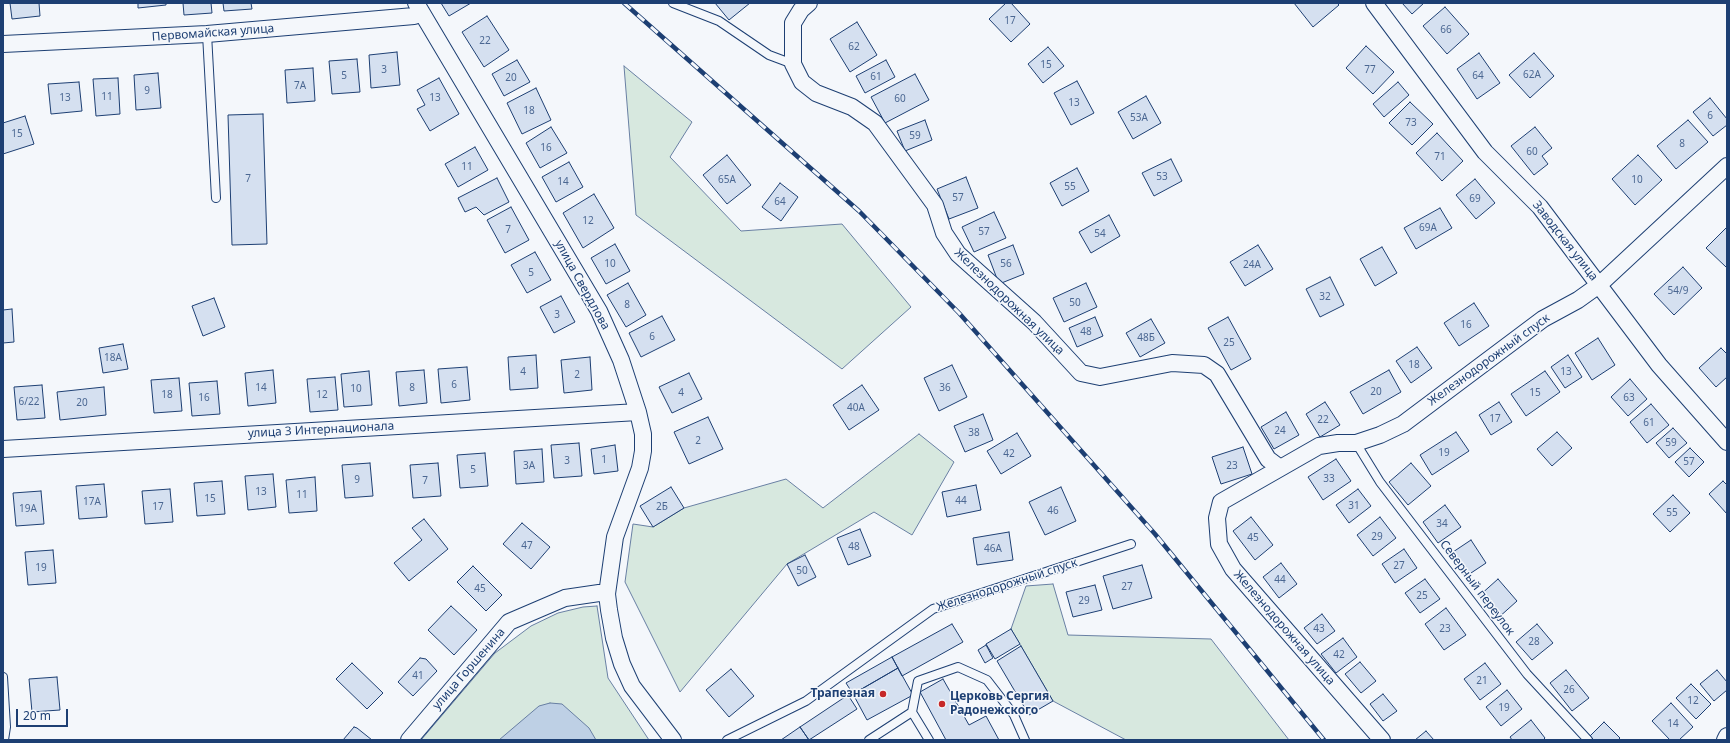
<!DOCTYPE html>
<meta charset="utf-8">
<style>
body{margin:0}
#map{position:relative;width:1730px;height:743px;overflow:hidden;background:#f4f7fb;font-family:"Noto Sans",sans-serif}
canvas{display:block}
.frame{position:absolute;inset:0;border:4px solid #1d3f73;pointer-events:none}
.scale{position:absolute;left:16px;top:709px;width:52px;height:18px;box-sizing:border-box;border:2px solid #1d3f73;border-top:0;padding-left:5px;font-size:12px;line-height:14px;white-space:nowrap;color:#1d3f73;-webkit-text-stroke:3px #f4f7fb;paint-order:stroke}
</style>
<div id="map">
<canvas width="1730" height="743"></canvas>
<div class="frame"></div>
<div class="scale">20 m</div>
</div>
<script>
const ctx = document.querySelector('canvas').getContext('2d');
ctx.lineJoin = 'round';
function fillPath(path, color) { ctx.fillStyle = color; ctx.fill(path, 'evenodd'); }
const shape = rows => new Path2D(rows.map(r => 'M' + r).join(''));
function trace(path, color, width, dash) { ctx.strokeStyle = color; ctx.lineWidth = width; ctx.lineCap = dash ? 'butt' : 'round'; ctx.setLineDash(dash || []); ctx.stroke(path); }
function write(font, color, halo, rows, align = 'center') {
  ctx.font = font + ' "Noto Sans",sans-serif'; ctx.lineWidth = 3; ctx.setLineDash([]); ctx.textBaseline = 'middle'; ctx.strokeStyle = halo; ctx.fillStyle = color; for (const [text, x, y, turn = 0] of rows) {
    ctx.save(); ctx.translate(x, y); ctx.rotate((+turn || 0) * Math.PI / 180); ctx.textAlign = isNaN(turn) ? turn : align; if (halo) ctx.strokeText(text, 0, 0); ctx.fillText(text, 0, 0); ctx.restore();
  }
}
const green = shape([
 [624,66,692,122,670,157,741,231,842,224,911,307,842,369,636,215,624,66],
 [919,434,954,462,912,535,874,512,787,564,680,692,625,582,633,524,653,527,684,508,786,479,823,508,919,434],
 [1053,584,1068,635,1211,639,1289,740,1126,740,1053,701,1011,629,1026,586,1053,584],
 [597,606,608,678,649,740,421,740,495,653,531,626,558,613,583,607,597,606]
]);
fillPath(green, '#d7e8df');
trace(green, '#687fa3', 1);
const water = shape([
 [550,703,562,704,589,728,596,740,499,740,539,706,550,703]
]);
fillPath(water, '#bed0e5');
trace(water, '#687fa3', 1);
const building = shape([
 [10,3,39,3,40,16,12,19,10,3],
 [138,3,166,3,166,5,138,8,138,3],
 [183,3,211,3,212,13,184,15,183,3],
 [223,3,251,3,252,9,224,11,223,3],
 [441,3,471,3,449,16,441,3],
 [715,3,750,3,729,20,715,3],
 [1006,3,1011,3,1030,24,1011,42,989,19,1006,3],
 [1294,3,1337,3,1339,5,1313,27,1294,3],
 [1402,3,1424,3,1412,14,1402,3],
 [1445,7,1469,34,1447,54,1423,26,1445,7],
 [487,16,509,50,484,67,462,32,487,16],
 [857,22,877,55,850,72,830,39,857,22],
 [1366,46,1394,72,1373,94,1346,68,1366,46],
 [1048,47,1064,66,1043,83,1028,64,1048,47],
 [397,52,400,85,371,88,369,55,397,52],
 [1479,53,1500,83,1477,99,1457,69,1479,53],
 [1534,53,1554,76,1530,98,1509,75,1534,53],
 [357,59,360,92,332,94,329,61,357,59],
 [517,60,530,82,504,96,492,74,517,60],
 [886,60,895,77,865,93,856,76,886,60],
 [313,68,315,101,287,103,285,70,313,68],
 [158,73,161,108,136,110,134,75,158,73],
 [915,74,929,100,885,123,871,97,915,74],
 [118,78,120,114,96,116,93,79,118,78],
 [439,78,459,114,430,131,417,109,425,105,417,90,439,78],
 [1077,81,1094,113,1071,125,1054,93,1077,81],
 [79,82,82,111,51,114,48,84,79,82],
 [1398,82,1409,95,1384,117,1373,104,1398,82],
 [536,88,551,120,522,134,507,103,536,88],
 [1146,96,1161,123,1133,139,1118,112,1146,96],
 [1710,98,1727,119,1727,125,1713,136,1693,112,1710,98],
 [1410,102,1433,124,1412,145,1389,123,1410,102],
 [263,114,267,244,232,245,228,115,263,114],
 [25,116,34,144,3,154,3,123,25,116],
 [925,120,932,140,905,151,897,131,925,120],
 [1688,120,1708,142,1676,169,1657,146,1688,120],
 [551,127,567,153,540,168,526,143,551,127],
 [1535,127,1552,148,1542,156,1548,164,1534,175,1511,146,1535,127],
 [1437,133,1463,161,1442,181,1416,153,1437,133],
 [475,147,488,170,458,187,445,164,475,147],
 [727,155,751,185,727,204,703,175,727,155],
 [1638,155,1662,180,1635,205,1612,179,1638,155],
 [1171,159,1182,181,1154,196,1142,173,1171,159],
 [569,162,583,187,556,202,542,177,569,162],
 [1077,168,1089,191,1062,206,1050,183,1077,168],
 [966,177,978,208,949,219,937,189,966,177],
 [497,178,509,202,484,215,476,207,465,212,458,198,497,178],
 [1475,179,1495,203,1476,219,1456,195,1475,179],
 [780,183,798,197,781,221,762,207,780,183],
 [594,194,614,228,583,248,563,213,594,194],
 [511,207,529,240,505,253,487,220,511,207],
 [1440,208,1452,228,1416,249,1404,228,1440,208],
 [994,212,1006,238,974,252,962,227,994,212],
 [1109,215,1120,236,1091,253,1079,232,1109,215],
 [1727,227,1727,266,1726,267,1706,248,1727,227],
 [615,244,630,271,606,284,591,258,615,244],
 [1013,245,1024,274,999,284,988,255,1013,245],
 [1258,245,1273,269,1245,286,1230,262,1258,245],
 [1382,247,1397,273,1375,286,1360,259,1382,247],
 [535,252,551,280,527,293,511,265,535,252],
 [1683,267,1702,288,1674,315,1654,294,1683,267],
 [1330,277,1344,305,1320,317,1306,289,1330,277],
 [628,283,646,315,626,327,607,295,628,283],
 [1086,283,1097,307,1064,322,1053,298,1086,283],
 [561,296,575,322,554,333,540,307,561,296],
 [214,298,225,327,203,336,192,306,214,298],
 [1474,303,1489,326,1459,346,1444,323,1474,303],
 [12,309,14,342,3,343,3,310,12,309],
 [662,316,675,340,641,357,629,333,662,316],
 [1095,317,1103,336,1077,347,1069,328,1095,317],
 [1228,317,1251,359,1231,370,1208,328,1228,317],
 [1151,319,1165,343,1140,357,1126,333,1151,319],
 [1598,338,1615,365,1592,380,1575,353,1598,338],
 [123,344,128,369,103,373,99,348,123,344],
 [1417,347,1432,368,1411,383,1396,361,1417,347],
 [1721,348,1727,354,1727,377,1716,387,1699,368,1721,348],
 [536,355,538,388,510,390,508,357,536,355],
 [1568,355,1582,377,1565,388,1551,367,1568,355],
 [590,357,592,390,564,393,561,360,590,357],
 [952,365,967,397,939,411,924,378,952,365],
 [467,367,470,400,441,403,438,369,467,367],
 [273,370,276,403,248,406,245,373,273,370],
 [424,370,427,403,399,406,396,372,424,370],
 [1389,370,1401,392,1363,414,1350,392,1389,370],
 [369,371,372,405,344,407,341,374,369,371],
 [1545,371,1560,392,1526,416,1511,394,1545,371],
 [689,373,702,399,672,413,659,387,689,373],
 [335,377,338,410,310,412,307,379,335,377],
 [179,378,182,411,154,413,151,380,179,378],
 [1630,379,1647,399,1628,416,1611,397,1630,379],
 [217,381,220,414,192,416,189,383,217,381],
 [42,385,45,418,17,420,14,387,42,385],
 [862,385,879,410,849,430,833,405,862,385],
 [104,387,106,415,60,420,57,392,104,387],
 [1325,402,1340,425,1320,437,1306,414,1325,402],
 [1499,402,1512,422,1491,435,1479,415,1499,402],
 [1651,404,1669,425,1647,443,1630,422,1651,404],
 [1286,412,1299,435,1274,449,1261,427,1286,412],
 [983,414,993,440,965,452,954,426,983,414],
 [708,417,723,449,689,464,674,432,708,417],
 [1673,428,1687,443,1669,458,1656,443,1673,428],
 [1456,432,1469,451,1432,475,1420,455,1456,432],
 [1557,432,1572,448,1552,466,1537,449,1557,432],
 [1017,433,1031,456,1001,474,987,451,1017,433],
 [579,443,582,476,554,478,551,445,579,443],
 [615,445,618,471,594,474,591,449,615,445],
 [1243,447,1252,474,1221,484,1212,457,1243,447],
 [1690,448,1704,462,1689,477,1675,462,1690,448],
 [542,449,544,482,516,484,514,451,542,449],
 [485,453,488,486,460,488,457,455,485,453],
 [1336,459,1351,481,1323,500,1308,477,1336,459],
 [370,463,373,496,345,498,342,465,370,463],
 [438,463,441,496,413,498,410,465,438,463],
 [1411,463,1431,486,1408,505,1389,482,1411,463],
 [273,474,276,507,248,510,245,476,273,474],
 [315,477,317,511,289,513,286,480,315,477],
 [222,481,225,514,197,516,194,483,222,481],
 [1723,481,1727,485,1727,514,1709,494,1723,481],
 [104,484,107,517,79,519,76,486,104,484],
 [976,485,981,510,947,517,942,492,976,485],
 [671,487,684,508,653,527,640,506,671,487],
 [1061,487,1076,521,1045,535,1029,502,1061,487],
 [170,489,173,522,145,524,142,491,170,489],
 [1358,489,1371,506,1349,523,1336,505,1358,489],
 [41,491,44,524,16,526,13,493,41,491],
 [1673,495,1690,513,1670,532,1653,514,1673,495],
 [1445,505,1461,527,1438,543,1423,522,1445,505],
 [1251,517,1273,545,1255,560,1233,531,1251,517],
 [1380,517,1396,538,1373,556,1357,535,1380,517],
 [424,519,448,549,409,581,394,563,422,540,412,528,424,519],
 [522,523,550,547,531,569,503,544,522,523],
 [860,529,871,556,848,565,837,538,860,529],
 [1009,532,1013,560,977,565,973,538,1009,532],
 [1471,540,1486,563,1465,577,1450,554,1471,540],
 [1404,549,1417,568,1395,583,1382,564,1404,549],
 [53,550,56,583,28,585,25,552,53,550],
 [805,555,816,577,798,586,787,564,805,555],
 [1281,563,1297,584,1279,598,1263,577,1281,563],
 [1142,565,1152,598,1113,609,1103,576,1142,565],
 [473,566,502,595,486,611,457,582,473,566],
 [1425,579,1440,599,1420,613,1405,593,1425,579],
 [1498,579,1517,601,1498,618,1479,596,1498,579],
 [1095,585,1102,610,1073,617,1066,592,1095,585],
 [451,606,477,630,454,655,428,630,451,606],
 [1446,608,1466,635,1444,650,1425,624,1446,608],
 [1322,614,1335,631,1317,644,1304,628,1322,614],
 [952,624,963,642,902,676,892,657,952,624],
 [1537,624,1553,643,1532,660,1516,642,1537,624],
 [1011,629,1020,644,995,659,986,644,1011,629],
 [1343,638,1357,657,1336,673,1321,654,1343,638],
 [986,645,993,658,985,663,978,650,986,645],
 [1021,646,1053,701,1029,715,997,661,1021,646],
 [892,657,898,668,853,694,846,683,892,657],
 [420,658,426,659,437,671,413,696,398,682,420,658],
 [1360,662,1376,681,1361,693,1345,674,1360,662],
 [352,663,383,693,367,709,336,679,352,663],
 [1485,663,1501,684,1480,700,1464,679,1485,663],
 [898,668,913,695,867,720,853,694,898,668],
 [731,669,754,696,729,717,706,690,731,669],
 [1566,670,1589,698,1572,711,1550,683,1566,670],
 [1717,670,1727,682,1727,690,1714,701,1700,684,1717,670],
 [57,677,60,710,32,712,29,679,57,677],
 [943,679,969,725,986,716,999,740,946,740,920,692,943,679],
 [1691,684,1711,704,1696,719,1676,698,1691,684],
 [1507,690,1522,709,1501,726,1486,707,1507,690],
 [1383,694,1397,711,1383,721,1370,704,1383,694],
 [848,695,857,709,809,740,800,727,848,695],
 [1671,703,1693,727,1679,740,1670,740,1652,721,1671,703],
 [1531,720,1545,738,1543,740,1512,740,1510,737,1531,720],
 [1604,722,1620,738,1618,740,1594,740,1590,736,1604,722],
 [354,727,357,728,372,740,343,740,354,727],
 [800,727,809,740,781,740,800,727],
 [1426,731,1434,740,1415,740,1426,731]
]);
fillPath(building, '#d5e0f0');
trace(building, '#1d3f73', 1);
const lane = shape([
 [673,3,719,21,769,55,793,64],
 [207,34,216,198],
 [1356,443,1380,482,1527,674,1588,740],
 [3,677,6,727,4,740],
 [912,712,929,740],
 [727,740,806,701,933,609,1131,544],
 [869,740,912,712,918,681,958,667,987,680,1014,715,1025,740]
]);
const street = shape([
 [416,3,599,311,621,360,638,412,643,434,643,451,640,468,615,537,607,594,609,610,614,638,622,664,632,686,673,740],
 [809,3,801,10,793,23,793,64,802,82,816,93,852,107,875,123,935,205,944,233,958,254,1034,322,1081,373,1100,377,1172,363,1204,365,1217,374,1268,459,1280,468],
 [1374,3,1485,152,1540,207,1659,365,1727,442],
 [3,44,207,34,414,16,422,13],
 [3,449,638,412],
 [409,740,509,622,565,598,599,593,607,594],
 [1382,740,1233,569,1219,544,1217,518,1221,502,1319,446,1338,443,1356,443,1380,435,1403,424,1543,319,1578,300,1599,285,1727,166],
 [1725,740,1727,736]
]);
trace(lane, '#1d3f73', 10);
trace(street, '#1d3f73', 18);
trace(lane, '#f4f7fb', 8);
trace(street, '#f4f7fb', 16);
const rail = shape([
 [624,3,859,211,959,313,1155,534,1324,740]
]);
trace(rail, '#1d3f73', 4.5);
trace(rail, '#f4f7fb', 3, [9]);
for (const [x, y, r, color] of [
 [883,694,4,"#c62828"],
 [942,704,4,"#c62828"]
]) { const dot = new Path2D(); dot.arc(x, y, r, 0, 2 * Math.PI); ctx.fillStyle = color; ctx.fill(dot); trace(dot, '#f4f7fb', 1.5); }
write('10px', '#4b6792', null, [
 ["17",1010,21],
 ["66",1446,30],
 ["22",485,41],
 ["62",854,47],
 ["15",1046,65],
 ["3",384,70],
 ["77",1370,70],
 ["62А",1532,75],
 ["5",344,76],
 ["64",1478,76],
 ["61",876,77],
 ["20",511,78],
 ["7А",300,86],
 ["9",147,91],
 ["11",107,97],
 ["13",65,98],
 ["13",435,98],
 ["60",900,99],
 ["13",1074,103],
 ["18",529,111],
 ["6",1710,116],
 ["53А",1139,118],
 ["73",1411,123],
 ["15",17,134],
 ["59",915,136],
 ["8",1682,144],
 ["16",546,148],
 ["60",1532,152],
 ["71",1440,157],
 ["11",467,167],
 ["53",1162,177],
 ["7",248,179],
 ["65А",727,180],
 ["10",1637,180],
 ["14",563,182],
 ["55",1070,187],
 ["57",958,198],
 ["69",1475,199],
 ["64",780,202],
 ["12",588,221],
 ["69А",1428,228],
 ["7",508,230],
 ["57",984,232],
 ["54",1100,234],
 ["10",610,264],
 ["56",1006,264],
 ["24А",1252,265],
 ["5",531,273],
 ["54/9",1678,291],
 ["32",1325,297],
 ["50",1075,303],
 ["8",627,305],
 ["3",557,315],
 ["16",1466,325],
 ["48",1086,332],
 ["6",652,337],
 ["48Б",1146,338],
 ["25",1229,343],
 ["18А",113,358],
 ["18",1414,365],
 ["4",523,372],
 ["13",1566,372],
 ["2",577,375],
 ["6",454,385],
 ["14",261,388],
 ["8",412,388],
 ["36",945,388],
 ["10",356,389],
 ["20",1376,392],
 ["4",681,393],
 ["15",1535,393],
 ["18",167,395],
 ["12",322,395],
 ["16",204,398],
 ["63",1629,398],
 ["6/22",29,402],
 ["20",82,403],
 ["40А",856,408],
 ["17",1495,419],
 ["22",1323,420],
 ["61",1649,423],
 ["24",1280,431],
 ["38",974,433],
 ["2",698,441],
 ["59",1671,443],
 ["19",1444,453],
 ["42",1009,454],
 ["1",604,460],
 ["3",567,461],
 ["57",1689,462],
 ["3А",529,466],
 ["23",1232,466],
 ["5",473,470],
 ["33",1329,479],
 ["9",357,480],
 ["7",425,481],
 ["13",261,492],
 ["11",302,495],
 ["15",210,499],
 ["44",961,501],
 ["17А",92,502],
 ["31",1354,506],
 ["17",158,507],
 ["2Б",662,507],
 ["19А",28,509],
 ["46",1053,511],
 ["55",1672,513],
 ["34",1442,524],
 ["29",1377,537],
 ["45",1253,538],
 ["47",527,546],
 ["48",854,547],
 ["46А",993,549],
 ["27",1399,566],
 ["19",41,568],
 ["50",802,571],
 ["44",1280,580],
 ["27",1127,587],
 ["45",480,589],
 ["25",1422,596],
 ["29",1084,601],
 ["43",1319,629],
 ["23",1445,629],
 ["28",1534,642],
 ["42",1339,655],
 ["41",418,676],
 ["21",1482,681],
 ["26",1569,690],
 ["12",1693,701],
 ["19",1504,708],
 ["14",1673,724]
]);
write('12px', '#1d3f73', '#f4f7fb', [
 ["Первомайская улица",213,33,-4],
 ["Заводская улица",1565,241,52],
 ["улица Свердлова",582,285,61],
 ["Железнодорожная улица",1009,302,44],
 ["Железнодорожный спуск",1489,360,-36],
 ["улица 3 Интернационала",321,430,-3],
 ["Железнодорожный спуск",1007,585,-18],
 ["Северный переулок",1477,588,53],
 ["Железнодорожная улица",1284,628,49],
 ["улица Горшенина",469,669,-49]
]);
write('bold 12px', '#1d3f73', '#f4f7fb', [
 ["Трапезная",875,694],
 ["Церковь Сергия",950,697,"left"],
 ["Радонежского",950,711,"left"]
], 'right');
</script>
